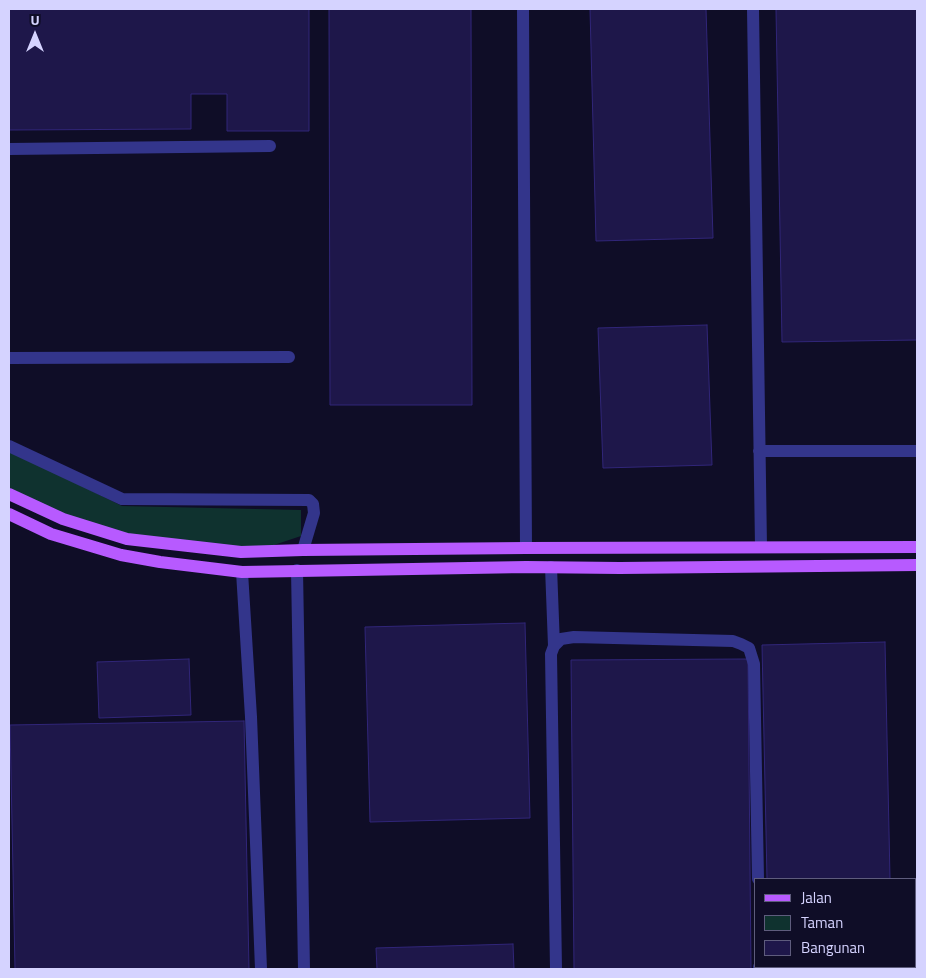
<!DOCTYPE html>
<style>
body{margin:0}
#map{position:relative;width:926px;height:978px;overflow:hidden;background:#0f0d27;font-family:"Titillium Web",sans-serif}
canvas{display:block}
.frame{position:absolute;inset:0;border:10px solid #d5d3ff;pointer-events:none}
.legend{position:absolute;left:754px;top:878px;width:162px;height:90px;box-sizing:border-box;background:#0f0d27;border:1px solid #5e5c7d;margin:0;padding:6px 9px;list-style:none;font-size:15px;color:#d5d3ff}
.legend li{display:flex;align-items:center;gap:10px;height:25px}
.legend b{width:25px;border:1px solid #5e5c7d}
.north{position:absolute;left:10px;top:10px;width:50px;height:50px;-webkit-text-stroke:4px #0f0d27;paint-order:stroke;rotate:0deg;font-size:14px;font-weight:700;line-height:20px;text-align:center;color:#d5d3ff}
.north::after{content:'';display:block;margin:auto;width:18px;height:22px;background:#d5d3ff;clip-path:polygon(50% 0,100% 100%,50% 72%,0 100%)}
</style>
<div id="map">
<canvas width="926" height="978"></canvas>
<div class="frame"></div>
<ul class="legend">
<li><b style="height:6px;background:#b75aff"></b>Jalan</li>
<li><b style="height:14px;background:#0f322f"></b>Taman</li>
<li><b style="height:14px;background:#1e174a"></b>Bangunan</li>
</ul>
<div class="north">U</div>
</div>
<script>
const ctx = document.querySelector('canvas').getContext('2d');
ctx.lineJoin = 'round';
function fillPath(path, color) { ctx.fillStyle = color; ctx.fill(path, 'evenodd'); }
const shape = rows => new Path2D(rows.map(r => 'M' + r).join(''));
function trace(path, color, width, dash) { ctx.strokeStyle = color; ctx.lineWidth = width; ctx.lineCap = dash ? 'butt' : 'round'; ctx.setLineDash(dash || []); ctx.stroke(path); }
fillPath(shape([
 [9,450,122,506,301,510,301,536,268,547,239,548,136,538,63,519,9,492]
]), '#0f322f');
const building = shape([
 [9,9,309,9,309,131,227,131,227,94,191,94,191,129,9,130,9,9],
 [329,9,471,9,472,405,330,405,329,9],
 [590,9,706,9,713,238,596,241,590,9],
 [776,9,917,9,917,340,782,342,776,9],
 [707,325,712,465,603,468,598,328,707,325],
 [525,623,530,818,370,822,365,627,525,623],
 [885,642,890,879,767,879,762,645,885,642],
 [189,659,191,715,99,718,97,662,189,659],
 [748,659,751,969,574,969,571,660,748,659],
 [244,721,249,969,15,969,10,725,244,721],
 [513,944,514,969,377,969,376,948,513,944],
 [769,967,892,967,892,969,769,969,769,967]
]);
fillPath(building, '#1e174a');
trace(building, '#312679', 1);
trace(shape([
 [523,9,526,548],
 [753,9,761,547],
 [9,149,270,146],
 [9,358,289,357],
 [9,446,122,499,309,500,313,504,314,513,303,550],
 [759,451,917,451],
 [551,567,554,646],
 [297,570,304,969],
 [242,572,251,717,261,969],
 [759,967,759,969],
 [556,969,551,654,554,646,561,639,574,637,733,641,741,644,749,648,754,664,758,879]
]), '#33358b', 12);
trace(shape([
 [9,494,63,519,127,539,241,552,303,550,526,548,917,547],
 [9,514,51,534,121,555,160,562,242,572,526,567,620,568,917,565]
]), '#b75aff', 12);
</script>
